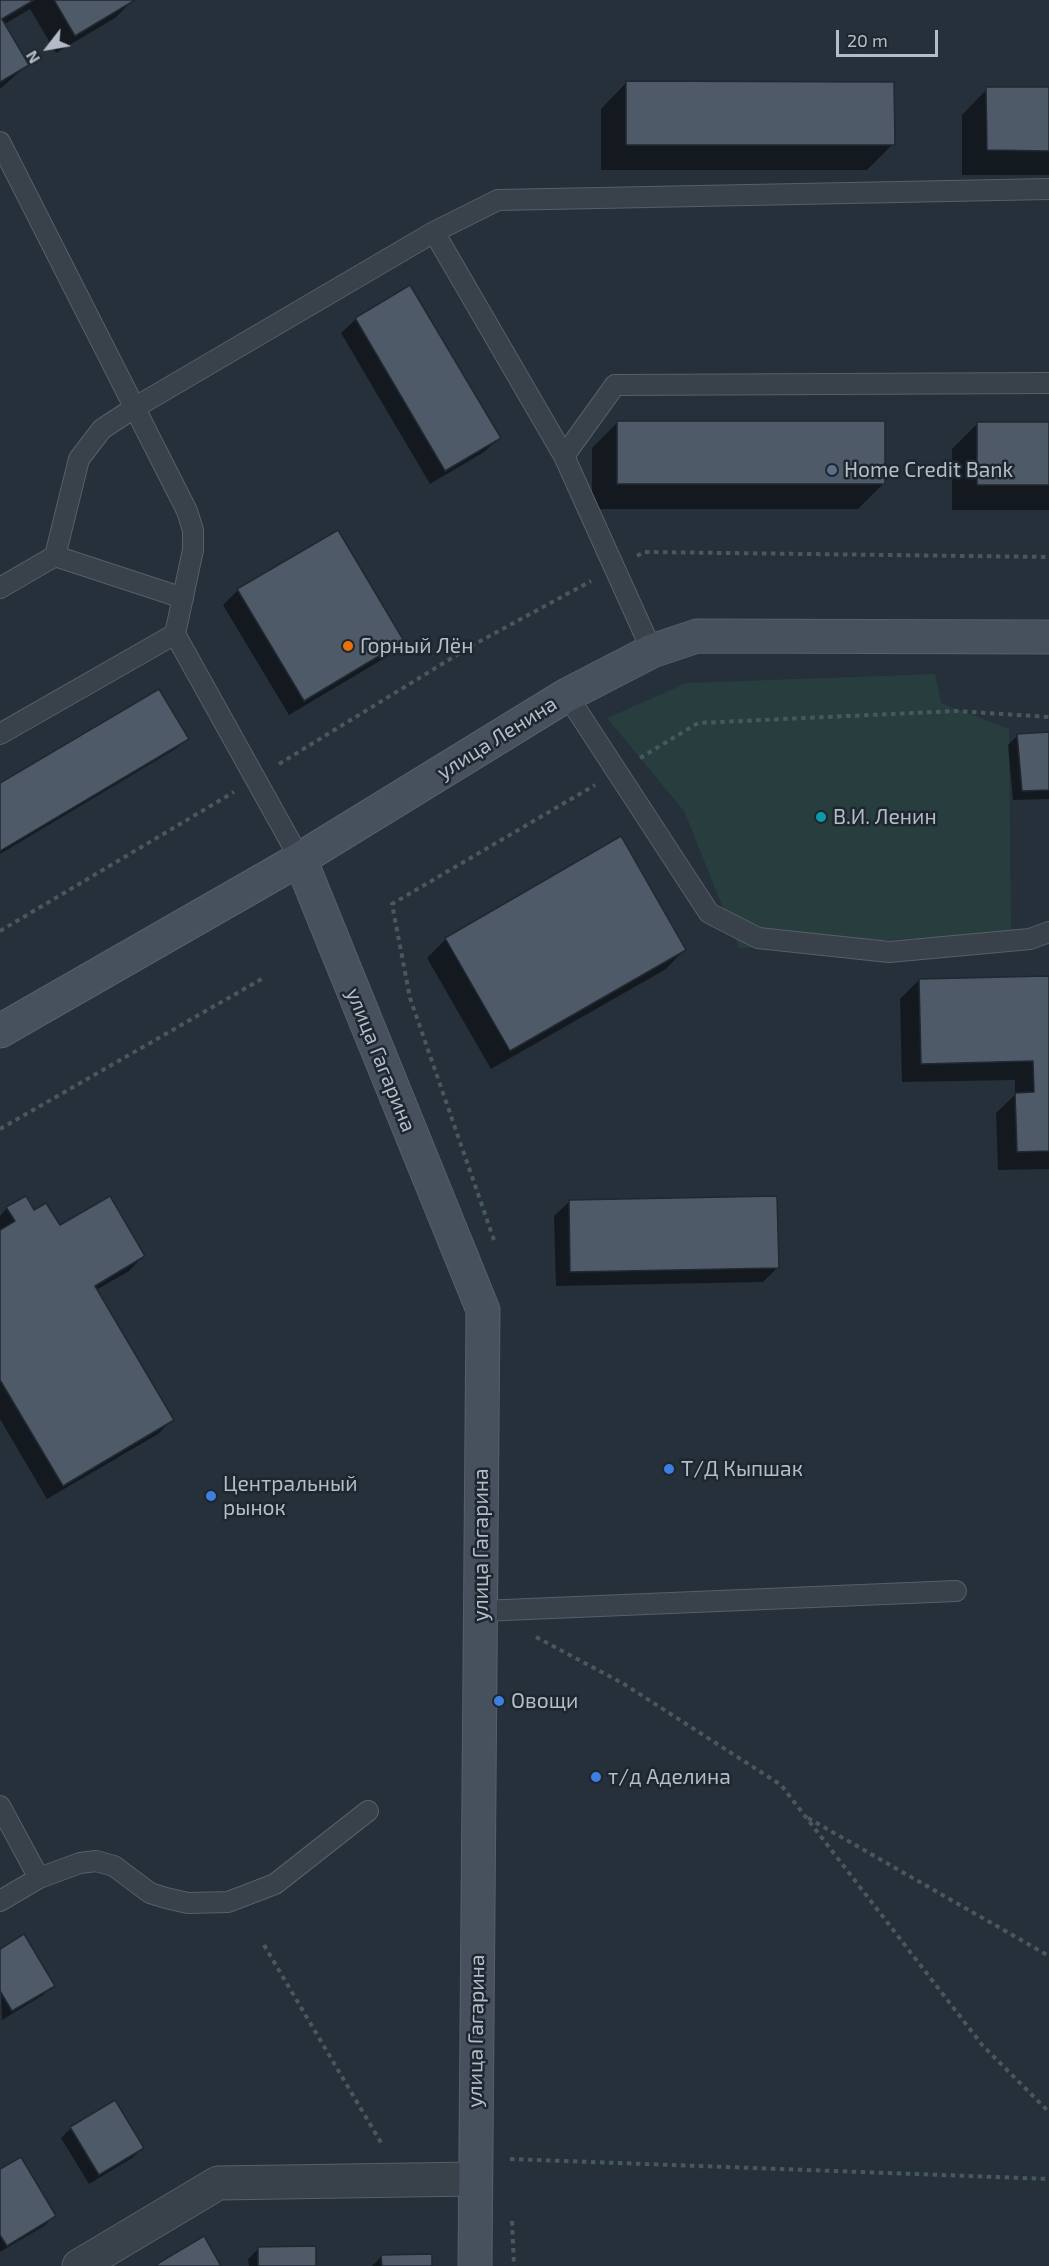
<!DOCTYPE html>
<meta charset="utf-8">
<style>
body{margin:0}
#map{position:relative;width:1049px;height:2266px;overflow:hidden;background:#25303b;font-family:"Exo 2",sans-serif}
canvas{display:block}
.north{position:absolute;left:18px;top:18px;width:60px;height:60px;-webkit-text-stroke:4px #1e2630;paint-order:stroke;rotate:239deg;font-size:16px;font-weight:700;line-height:24px;text-align:center;color:#b4bcc7}
.north::after{content:'';display:block;margin:auto;width:21px;height:27px;background:#b4bcc7;clip-path:polygon(50% 0,100% 100%,50% 72%,0 100%)}
.scale{position:absolute;left:836px;top:30px;width:102px;height:27px;box-sizing:border-box;border:3px solid #b4bcc7;border-top:0;padding-left:8px;font-size:18px;line-height:21px;white-space:nowrap;color:#b4bcc7;-webkit-text-stroke:4px #1e2630;paint-order:stroke}
</style>
<div id="map">
<canvas width="1049" height="2266"></canvas>
<div class="north">N</div>
<div class="scale">20 m</div>
</div>
<script>
const ctx = document.querySelector('canvas').getContext('2d');
ctx.lineJoin = 'round';
function fillPath(path, color) { ctx.fillStyle = color; ctx.fill(path, 'evenodd'); }
const shape = rows => new Path2D(rows.map(r => 'M' + r).join(''));
function trace(path, color, width, dash) { ctx.strokeStyle = color; ctx.lineWidth = width; ctx.lineCap = dash ? 'butt' : 'round'; ctx.setLineDash(dash || []); ctx.stroke(path); }
function write(font, color, halo, rows, align = 'center') {
  ctx.font = font + ' "Exo 2",sans-serif'; ctx.lineWidth = 5; ctx.setLineDash([]); ctx.textBaseline = 'middle'; ctx.strokeStyle = halo; ctx.fillStyle = color; for (const [text, x, y, turn = 0] of rows) {
    ctx.save(); ctx.translate(x, y); ctx.rotate((+turn || 0) * Math.PI / 180); ctx.textAlign = isNaN(turn) ? turn : align; if (halo) ctx.strokeText(text, 0, 0); ctx.fillText(text, 0, 0); ctx.restore();
  }
}
fillPath(shape([
 [935,674,941,703,1009,729,1011,933,739,948,684,811,607,718,687,683]
]), '#283d3d');
fillPath(shape([
 [0,0,133,0,115,18,56,53,30,9,3,25,27,65,0,89],
 [626,83,893,144,867,170,601,170,601,109],
 [987,89,1049,89,1049,175,962,175,962,115],
 [356,319,499,438,484,452,430,484,341,333],
 [617,423,884,483,858,509,592,509,592,448],
 [978,423,1049,423,1049,510,952,510,952,449],
 [238,590,402,641,388,656,289,715,223,605],
 [1049,734,1049,799,1013,800,1008,745,1018,735],
 [187,738,177,748,0,854,0,785],
 [446,939,684,950,666,969,491,1069,427,958],
 [1049,978,1049,1169,998,1170,996,1113,1015,1095,1015,1080,902,1082,900,999,919,980],
 [569,1202,777,1268,763,1282,556,1286,554,1216],
 [7,1208,33,1212,59,1227,143,1256,129,1271,96,1290,173,1419,158,1434,47,1499,0,1419,0,1216],
 [0,1951,53,1985,43,1995,2,2020],
 [71,2128,142,2148,132,2158,89,2184,61,2138],
 [0,2171,54,2216,44,2226,0,2252],
 [258,2249,315,2266,249,2266,248,2259],
 [382,2256,431,2266,372,2266]
]), '#0007');
const building = shape([
 [0,0,34,0,2,19,29,65,0,82,0,0],
 [54,0,135,0,75,36,54,0],
 [626,81,894,82,895,145,626,145,626,81],
 [986,87,1049,87,1049,151,987,150,986,87],
 [410,285,501,438,445,471,355,318,410,285],
 [617,421,885,421,885,484,617,484,617,421],
 [977,422,1049,422,1049,485,977,485,977,422],
 [338,530,404,641,304,701,237,589,338,530],
 [159,689,189,739,0,851,0,783,159,689],
 [1049,732,1049,790,1022,791,1017,734,1049,732],
 [621,836,686,950,510,1051,445,938,621,836],
 [1049,976,1049,1151,1017,1152,1015,1093,1034,1092,1033,1061,921,1064,919,979,1049,976],
 [26,1196,34,1210,46,1203,60,1225,110,1196,145,1256,95,1286,174,1420,63,1486,0,1380,0,1230,15,1221,6,1207,26,1196],
 [777,1196,779,1268,570,1272,569,1200,777,1196],
 [24,1934,55,1986,12,2011,0,1991,0,1949,24,1934],
 [115,2100,144,2148,99,2175,70,2127,115,2100],
 [21,2157,56,2216,7,2246,0,2235,0,2169,21,2157],
 [204,2236,221,2266,158,2266,157,2264,204,2236],
 [316,2246,316,2266,258,2266,258,2247,316,2246],
 [432,2254,432,2266,382,2266,381,2255,432,2254]
]);
fillPath(building, '#4e5a67');
trace(building, '#202832', 1.5);
const lane = shape([
 [0,142,187,511,193,530,193,550,175,634,300,859],
 [434,232,564,456],
 [55,556,79,459,102,429,134,408,434,232,498,200,1049,189],
 [0,588,55,556,183,598],
 [652,651,564,456,615,385,1049,383],
 [567,695,709,913,758,938,889,952,1030,939,1049,932],
 [0,734,175,634],
 [481,1611,956,1591],
 [0,1806,39,1878],
 [0,1901,39,1878,80,1863,96,1861,114,1866,150,1893,166,1898,188,1903,228,1902,275,1884,368,1811]
]);
const street = shape([
 [79,2266,218,2183,473,2179]
]);
const secondary = shape([
 [300,859,483,1310,475,2266],
 [0,1031,300,859,567,695,652,651,697,636,1049,637]
]);
trace(lane, '#575f69', 22);
trace(street, '#575f69', 35);
trace(secondary, '#575f69', 35);
trace(shape([
 [637,556,644,552,1049,557],
 [640,758,698,723,956,711,1049,717],
 [279,764,473,645,591,581],
 [0,931,234,792],
 [0,1129,265,977],
 [494,1240,410,998,392,904,595,785],
 [536,1637,624,1684,781,1785,983,2046,1049,2112],
 [808,1818,1049,1956],
 [264,1945,383,2146],
 [510,2159,1049,2179],
 [512,2221,514,2266]
]), '#475a5b', 4, [4.5, 4.5]);
trace(lane, '#39414b', 20);
trace(street, '#39414b', 33);
trace(secondary, '#47515e', 33);
for (const [x, y, r, color] of [
 [832,470,6,"#5c6f8a"],
 [348,646,6,"#e8710a"],
 [821,817,6,"#0f9aa8"],
 [669,1469,6,"#3f7fe0"],
 [211,1496,6,"#3f7fe0"],
 [499,1701,6,"#3f7fe0"],
 [596,1777,6,"#3f7fe0"]
]) { const dot = new Path2D(); dot.arc(x, y, r, 0, 2 * Math.PI); ctx.fillStyle = color; ctx.fill(dot); trace(dot, '#1e2630', 2); }
write('21px', '#b4bcc7', '#1e2630', [
 ["Home Credit Bank",844,470],
 ["Горный Лён",360,646],
 ["В.И. Ленин",833,817],
 ["Т/Д Кыпшак",681,1469],
 ["Центральный",223,1484],
 ["рынок",223,1508],
 ["Овощи",511,1701],
 ["т/д Аделина",608,1777]
], 'left');
write('21px', '#b4bcc7', '#1e2630', [
 ["улица Ленина",497,738,-32],
 ["улица Гагарина",381,1060,68],
 ["улица Гагарина",481,1545,-90],
 ["улица Гагарина",476,2031,-89]
]);
</script>
